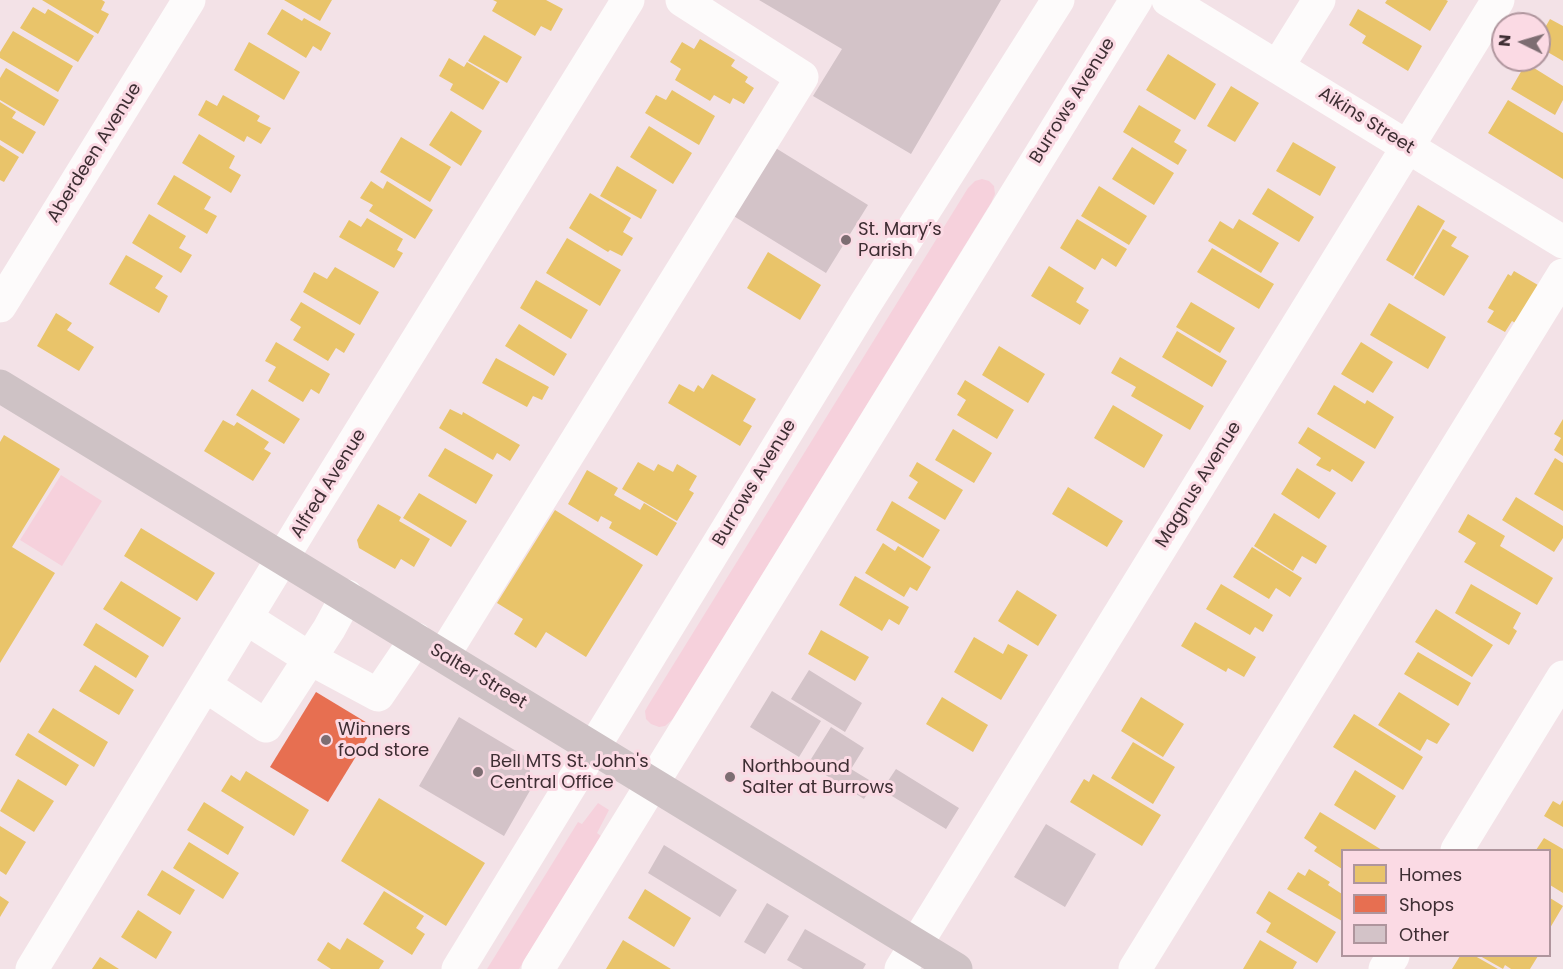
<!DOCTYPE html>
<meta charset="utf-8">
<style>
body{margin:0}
#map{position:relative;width:1563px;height:969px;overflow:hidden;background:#f3e2e7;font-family:Poppins,sans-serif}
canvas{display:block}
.legend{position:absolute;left:1341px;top:849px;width:210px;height:108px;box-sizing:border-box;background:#fbdae4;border:2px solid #af959d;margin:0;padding:8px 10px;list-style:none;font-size:18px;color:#3e2e33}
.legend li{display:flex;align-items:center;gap:12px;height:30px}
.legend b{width:30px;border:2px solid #af959d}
.north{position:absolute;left:1491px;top:12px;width:60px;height:60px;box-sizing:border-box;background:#fbdae4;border:2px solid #af959d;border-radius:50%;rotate:275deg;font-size:16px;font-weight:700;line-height:24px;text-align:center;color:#3e2e33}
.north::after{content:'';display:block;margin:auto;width:21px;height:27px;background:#7d6d72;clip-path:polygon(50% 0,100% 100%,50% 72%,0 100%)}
</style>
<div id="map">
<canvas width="1563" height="969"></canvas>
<ul class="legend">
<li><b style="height:16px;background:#e9c46a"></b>Homes</li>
<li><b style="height:16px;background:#e76f51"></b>Shops</li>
<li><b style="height:16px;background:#d3c3c8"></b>Other</li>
</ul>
<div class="north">N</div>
</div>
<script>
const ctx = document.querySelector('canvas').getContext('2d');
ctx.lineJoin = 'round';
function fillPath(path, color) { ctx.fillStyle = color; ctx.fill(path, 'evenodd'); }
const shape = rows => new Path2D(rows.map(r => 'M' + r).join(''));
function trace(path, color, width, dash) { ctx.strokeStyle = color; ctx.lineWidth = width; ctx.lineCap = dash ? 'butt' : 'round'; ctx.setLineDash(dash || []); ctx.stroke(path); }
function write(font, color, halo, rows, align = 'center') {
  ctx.font = font + ' Poppins,sans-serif'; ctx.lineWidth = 6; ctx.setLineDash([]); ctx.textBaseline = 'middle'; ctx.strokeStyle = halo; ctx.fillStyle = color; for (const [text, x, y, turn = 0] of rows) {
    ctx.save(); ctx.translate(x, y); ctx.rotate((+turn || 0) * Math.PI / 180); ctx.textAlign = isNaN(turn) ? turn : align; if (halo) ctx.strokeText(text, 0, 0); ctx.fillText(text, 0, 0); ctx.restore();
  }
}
fillPath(shape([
 [982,179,989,181,994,186,995,194,991,203,673,719,665,726,659,727,651,724,646,719,645,711,649,704,968,188,975,181],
 [61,475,102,501,62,566,20,540],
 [598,803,609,810,597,833,601,836,519,969,487,969,578,822,582,824]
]), '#f6d1dc');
fillPath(shape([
 [42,0,102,0,105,2,101,10,109,14,98,34],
 [284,0,332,0,320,21],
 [493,0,546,0,563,9,551,31,541,26,535,36,492,11,497,2],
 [1387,0,1446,0,1448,1,1430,31,1385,3],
 [33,7,45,14,48,9,94,36,78,62,20,28],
 [282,9,302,21,304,18,331,33,321,51,313,46,306,58,267,34],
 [1358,9,1422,46,1408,71,1362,43,1366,36,1349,25],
 [1550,19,1563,26,1563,61,1539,47,1539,38],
 [13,31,73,66,58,92,0,58,0,52],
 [484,35,522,57,507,83,468,61],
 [700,39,735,60,731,66,748,77,745,82,754,88,744,104,733,98,730,104,714,95,710,101,675,80,681,69,670,62,682,42,694,49],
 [249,42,300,72,284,100,234,70],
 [1168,54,1216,84,1195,120,1146,90],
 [449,58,464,67,467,62,500,82,483,110,450,90,453,84,439,76],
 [1526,63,1563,86,1563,100,1555,115,1511,89],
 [6,68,59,100,44,126,0,100,0,78],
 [1231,86,1259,103,1235,142,1207,126],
 [672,90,715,116,699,145,645,113,656,95,666,100],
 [223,95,260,116,257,121,271,128,261,144,247,136,244,142,198,115,206,100,217,106],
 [1508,100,1563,133,1563,179,1488,133],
 [0,102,16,112,12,118,36,132,23,154,0,140],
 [1139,105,1181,130,1174,142,1187,150,1178,165,1123,132],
 [451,111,482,131,461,166,429,145],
 [649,126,692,153,673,184,630,157],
 [199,134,235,156,229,168,241,175,231,193,182,163],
 [401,137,451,167,430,202,380,172],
 [1293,142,1336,167,1320,196,1276,171],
 [0,145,19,157,4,182,0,180],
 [1132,147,1174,173,1154,205,1112,179],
 [617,166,657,190,641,219,600,196],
 [174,175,211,197,204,209,217,216,207,234,157,204],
 [371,181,383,189,387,181,433,210,415,239,369,211,373,205,360,198],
 [1099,186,1147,216,1129,245,1081,216],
 [1268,188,1314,217,1299,242,1252,214],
 [590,193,631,218,623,232,633,238,622,256,610,250,608,252,569,228],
 [1418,205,1445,221,1413,276,1386,260],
 [149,214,186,236,179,248,192,255,181,273,132,243],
 [367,218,403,239,397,250,403,253,394,268,339,237,349,220,361,227],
 [1077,219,1127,249,1116,267,1102,258,1095,270,1060,248],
 [1239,219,1279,243,1261,273,1208,241,1220,221,1233,229],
 [1443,229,1457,237,1451,246,1469,256,1444,296,1414,278],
 [567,238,621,270,600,306,546,273],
 [1212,248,1274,284,1259,309,1197,272],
 [768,252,821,285,800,320,747,288],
 [126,255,163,276,155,288,168,296,159,313,109,284],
 [1049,266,1084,288,1076,302,1089,310,1080,325,1031,296],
 [335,267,379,292,360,325,303,292,314,272,327,279],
 [1514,271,1543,288,1520,326,1512,321,1505,332,1487,322,1494,311,1488,308,1508,274,1511,276],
 [536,280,588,310,571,339,520,308],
 [301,302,355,334,344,353,336,348,328,361,293,340,301,327,290,320],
 [1191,302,1235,328,1220,353,1176,327],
 [1389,303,1446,337,1428,369,1370,335],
 [56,313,72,323,67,330,94,347,79,371,37,346],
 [519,324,567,354,554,376,505,346],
 [1177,331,1227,361,1212,387,1162,357],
 [276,342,330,374,319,394,311,389,303,402,268,381,276,367,265,361],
 [1361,342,1393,362,1373,393,1341,374],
 [999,346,1045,374,1028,403,982,375],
 [1120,357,1204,406,1190,430,1131,396,1136,387,1111,373],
 [496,358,549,387,542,400,533,396,527,407,482,383],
 [712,374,756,399,743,421,752,426,740,446,668,403,679,384,694,392,698,385,703,389],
 [965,380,1014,410,997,439,957,415,966,400,957,394],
 [1334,385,1365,404,1367,400,1394,417,1375,449,1317,414],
 [252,389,300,419,284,444,236,415],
 [1113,405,1163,435,1144,468,1094,438],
 [450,409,462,415,463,412,520,445,510,461,497,453,493,460,439,428],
 [1563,419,1563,456,1554,450,1561,438,1554,434],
 [223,420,234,426,237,422,269,442,264,449,271,453,253,481,204,451],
 [1308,427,1365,462,1352,482,1332,469,1330,472,1316,465,1321,458,1298,443],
 [953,429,992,453,974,483,935,460],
 [4,435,60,469,12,547,55,573,0,663,0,442],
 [445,448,493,475,476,504,428,476],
 [1555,458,1563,463,1563,511,1534,494],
 [638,462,654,471,658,464,673,472,677,464,697,476,689,490,694,493,677,521,622,489],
 [917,462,963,490,945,520,908,498,918,482,909,476],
 [1297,468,1336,493,1319,519,1281,494],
 [587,470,618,488,614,495,640,510,644,503,677,523,657,556,609,528,612,522,601,516,598,522,568,504],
 [1068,487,1123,521,1107,547,1052,514],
 [419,493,467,521,451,547,403,518],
 [1516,497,1563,526,1563,538,1554,552,1502,520],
 [892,501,940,530,923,558,876,530],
 [378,504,401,517,399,521,430,539,414,567,401,559,395,569,359,548,357,540],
 [555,510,643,565,586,657,546,632,536,648,514,634,523,619,497,603],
 [1274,513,1327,546,1316,564,1302,556,1293,571,1254,546],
 [1468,514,1505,536,1500,546,1553,578,1537,605,1464,562,1476,543,1458,532],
 [141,528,215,573,197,601,124,556],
 [883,543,895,551,898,546,931,567,917,591,910,587,904,597,865,573],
 [1252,547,1302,578,1290,597,1276,588,1269,599,1233,577],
 [855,576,909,607,899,625,889,619,882,631,839,605],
 [121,581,181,618,163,647,103,609],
 [1221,584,1273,615,1263,632,1255,627,1250,635,1206,609],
 [1471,584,1521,613,1513,628,1517,631,1509,645,1455,613],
 [1017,590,1057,615,1038,646,998,621],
 [1436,609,1493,645,1472,677,1415,642],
 [1195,622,1256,657,1244,677,1228,668,1226,672,1181,646],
 [96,623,149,656,136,678,83,645],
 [821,630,869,657,855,681,808,654],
 [974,637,1003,654,1008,644,1028,655,1001,700,954,672],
 [1418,652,1471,683,1458,706,1404,674],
 [95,665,134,690,119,715,79,691],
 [1399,692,1450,724,1437,744,1427,739,1420,751,1378,725],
 [942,697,988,725,973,752,926,724],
 [1141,697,1184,724,1163,757,1121,731],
 [53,708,108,742,94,767,38,732],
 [1354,714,1423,757,1403,790,1333,747],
 [28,733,79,765,66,786,15,755],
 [1133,742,1175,767,1153,804,1111,778],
 [1355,770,1396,796,1375,830,1334,805],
 [246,771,309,810,294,836,221,791,231,775,240,781],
 [1093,774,1161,815,1142,846,1070,802,1084,779,1089,782],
 [18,779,54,801,34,832,0,811],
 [379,798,485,863,446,926,341,861],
 [1563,800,1563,827,1544,816,1553,801,1560,805],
 [204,802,244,827,228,855,187,830],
 [1320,812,1382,850,1342,850,1342,869,1314,851,1317,847,1304,838],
 [0,826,26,842,6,875,0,871],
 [1544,838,1563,849,1563,893,1550,885,1550,850,1536,850],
 [189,842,239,873,223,899,173,868],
 [1309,869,1330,882,1328,885,1342,894,1342,921,1287,889,1298,872,1305,876],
 [162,870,195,890,180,915,147,895],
 [645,889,691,918,674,947,628,918],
 [384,891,424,916,416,928,425,934,412,955,363,924],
 [1269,891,1336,932,1317,963,1266,932,1271,923,1256,913],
 [0,896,9,902,0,917],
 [1550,898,1563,906,1550,928],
 [138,910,172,932,156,959,121,937],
 [347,938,384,961,379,969,331,969,317,960,328,942,340,950],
 [623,940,671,969,606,969],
 [1260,940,1297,962,1293,969,1243,969],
 [1460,956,1475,956,1498,969,1452,969],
 [1480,956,1538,956,1530,969,1511,969,1505,965,1503,969],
 [100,957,119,969,92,969]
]), '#e9c46a');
fillPath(shape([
 [316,692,374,727,328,802,270,767]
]), '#e76f51');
fillPath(shape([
 [759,0,1001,0,911,154,813,96,842,49],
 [774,147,868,205,826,273,732,215],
 [809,670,862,703,845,732,791,699],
 [772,691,821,721,799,757,750,727],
 [459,717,528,758,532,787,504,836,419,786],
 [831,727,864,748,851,769,874,783,864,799,808,764],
 [896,769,959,808,946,829,882,790],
 [1046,824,1096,854,1065,907,1014,877],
 [664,845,737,890,720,917,648,873],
 [767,903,789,916,765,954,744,942],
 [805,929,866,964,863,969,803,969,787,960]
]), '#d3c3c8');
trace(shape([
 [1168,0,1563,242],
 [1278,66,1319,0],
 [0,306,189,0],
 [246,618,309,658,378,695,416,639],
 [443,656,802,77,682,0],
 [206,686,266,726,329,629,347,596],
 [1457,850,1563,677],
 [32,969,305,521,628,0],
 [458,969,864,306,1058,0],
 [538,969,1136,0],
 [901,969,1498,0],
 [1135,969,1563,275],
 [1385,969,1393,956]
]), '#fdfbfb', 33);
trace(shape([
 [0,386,956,969]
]), '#cec2c5', 33);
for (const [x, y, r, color] of [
 [846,240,6,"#7d6d72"],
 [326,740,6,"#7d6d72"],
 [478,772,6,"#7d6d72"],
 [730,777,6,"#7d6d72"]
]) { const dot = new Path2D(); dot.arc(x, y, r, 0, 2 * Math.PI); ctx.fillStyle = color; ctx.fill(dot); trace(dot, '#fbdae4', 2); }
write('18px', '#3e2e33', '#fbdae4', [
 ["Burrows Avenue",1073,101,-58],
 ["Aikins Street",1366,121,32],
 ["Aberdeen Avenue",95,153,-58],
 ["Burrows Avenue",755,483,-59],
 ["Alfred Avenue",329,484,-58],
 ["Magnus Avenue",1199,485,-58],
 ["Salter Street",478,677,31]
]);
write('18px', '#3e2e33', '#fbdae4', [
 ["St. Mary’s",858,230],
 ["Parish",858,251],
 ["Winners",338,730],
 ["food store",338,751],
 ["Bell MTS St. John's",490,762],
 ["Central Office",490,783],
 ["Northbound",742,767],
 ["Salter at Burrows",742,788]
], 'left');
</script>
